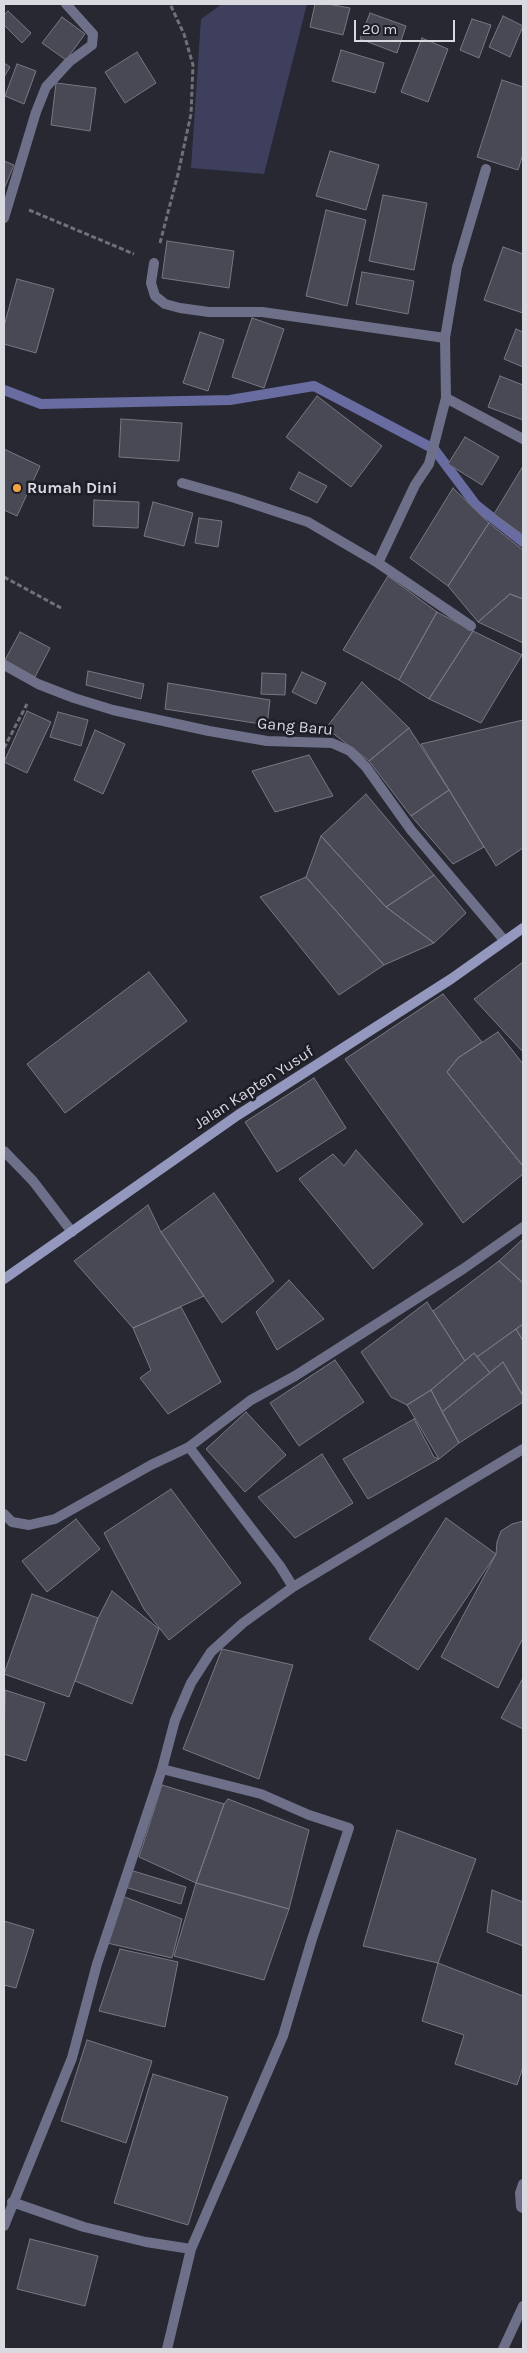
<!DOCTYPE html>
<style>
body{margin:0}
#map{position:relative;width:527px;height:2353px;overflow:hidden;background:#272831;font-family:Karla,sans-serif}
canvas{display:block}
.frame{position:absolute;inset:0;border:5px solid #d9dae0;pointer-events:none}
.scale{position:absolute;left:354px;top:20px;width:101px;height:22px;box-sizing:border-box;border:2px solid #d9dae0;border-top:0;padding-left:6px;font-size:15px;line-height:18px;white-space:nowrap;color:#d9dae0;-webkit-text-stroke:4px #1d1e27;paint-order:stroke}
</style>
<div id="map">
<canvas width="527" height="2353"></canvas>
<div class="frame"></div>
<div class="scale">20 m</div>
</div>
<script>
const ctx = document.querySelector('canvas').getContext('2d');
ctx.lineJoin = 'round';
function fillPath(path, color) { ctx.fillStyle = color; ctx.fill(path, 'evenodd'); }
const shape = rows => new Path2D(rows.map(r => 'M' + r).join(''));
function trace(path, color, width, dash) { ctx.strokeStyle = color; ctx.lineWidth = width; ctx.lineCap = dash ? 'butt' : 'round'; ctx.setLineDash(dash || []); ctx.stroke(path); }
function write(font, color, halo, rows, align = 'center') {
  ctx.font = font + ' Karla,sans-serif'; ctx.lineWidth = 5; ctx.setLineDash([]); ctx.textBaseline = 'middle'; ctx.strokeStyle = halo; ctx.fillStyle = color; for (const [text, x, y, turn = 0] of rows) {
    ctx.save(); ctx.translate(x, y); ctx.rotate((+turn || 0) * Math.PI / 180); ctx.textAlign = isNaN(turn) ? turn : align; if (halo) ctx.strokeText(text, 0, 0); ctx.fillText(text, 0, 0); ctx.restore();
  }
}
fillPath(shape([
 [222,4,307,4,264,174,191,168,201,19]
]), '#3d3f5d');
trace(shape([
 [4,390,41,404,230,400,314,386,434,449,476,505,523,542]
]), '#686ca1', 10);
const building = shape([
 [315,4,328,4,350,8,343,35,310,27,315,4],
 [8,11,31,33,22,43,4,25,4,15,8,11],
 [370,13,406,26,397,53,360,39,370,13],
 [503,16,523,26,510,57,489,47,503,16],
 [62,17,85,34,66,60,42,43,62,17],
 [472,19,491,25,479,58,460,50,472,19],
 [422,38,448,49,428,102,401,92,422,38],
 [341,50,384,63,375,93,332,81,341,50],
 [137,52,156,83,125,103,105,72,137,52],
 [4,63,10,67,4,77,4,63],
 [17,64,36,71,24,104,5,96,17,64],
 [502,80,523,87,523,154,518,170,477,157,502,80],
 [56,83,96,88,90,131,51,125,56,83],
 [330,151,379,165,366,210,316,196,330,151],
 [4,161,14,165,4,189,4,161],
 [383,195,427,203,414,270,369,261,383,195],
 [326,210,366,220,347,306,306,296,326,210],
 [167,241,234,251,229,288,162,278,167,241],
 [503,247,523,254,523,313,484,300,503,247],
 [362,272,414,281,408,314,356,304,362,272],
 [17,279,54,289,36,353,4,344,4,326,17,279],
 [252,318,284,329,264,388,232,377,252,318],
 [516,329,523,332,523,367,504,359,516,329],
 [200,332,224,340,208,391,183,383,200,332],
 [500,376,523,385,523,420,488,407,500,376],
 [317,396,382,446,351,487,286,437,317,396],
 [121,419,182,423,179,461,119,457,121,419],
 [465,437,499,457,482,485,448,464,465,437],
 [4,449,40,466,17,516,4,510,4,449],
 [523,466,523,535,494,514,523,466],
 [299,472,327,486,317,503,290,489,299,472],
 [453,488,489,523,448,586,410,558,453,488],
 [94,500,139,502,138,528,93,526,94,500],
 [153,502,193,513,184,546,144,536,153,502],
 [199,518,222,521,218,547,195,543,199,518],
 [489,523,523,550,523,599,510,594,478,622,448,586,489,523],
 [388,576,437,612,399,680,343,650,388,576],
 [510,594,523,599,523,643,478,622,510,594],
 [437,612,473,631,429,699,399,680,437,612],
 [473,631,522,655,481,723,429,699,473,631],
 [20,632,50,648,35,677,5,660,20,632],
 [88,671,144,684,141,699,86,685,88,671],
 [302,672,326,683,316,704,292,692,302,672],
 [262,673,286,674,285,695,261,694,262,673],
 [362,682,409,728,369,761,326,728,362,682],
 [168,683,270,700,267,725,165,709,168,683],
 [27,711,51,722,27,773,4,762,27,711],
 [58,712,88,720,81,746,50,737,58,712],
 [523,720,523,848,496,866,421,744,523,720],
 [409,728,449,790,411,816,369,761,409,728],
 [95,730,125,744,103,794,74,780,95,730],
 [309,755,333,796,275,812,252,771,309,755],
 [449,790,484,847,453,864,411,816,449,790],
 [366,794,434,875,386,907,321,836,366,794],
 [321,836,386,907,434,943,384,965,306,877,321,836],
 [434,875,466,913,434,943,386,907,434,875],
 [306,877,384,965,339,995,260,897,306,877],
 [523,962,523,1052,474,999,523,962],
 [149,972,187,1021,65,1113,27,1064,149,972],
 [443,994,482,1042,458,1058,447,1072,523,1166,523,1174,463,1223,345,1059,443,994],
 [498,1032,523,1064,523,1166,447,1072,458,1058,498,1032],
 [314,1078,346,1128,277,1172,245,1122,314,1078],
 [356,1150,423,1224,373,1269,299,1179,333,1154,344,1166,356,1150],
 [214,1193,274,1281,222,1323,161,1232,214,1193],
 [148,1205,161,1232,204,1296,133,1328,74,1261,148,1205],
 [523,1239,523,1283,499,1261,523,1239],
 [499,1261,523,1283,523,1324,477,1357,474,1353,465,1361,433,1311,499,1261],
 [289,1280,324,1319,277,1350,256,1312,289,1280],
 [427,1302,465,1361,431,1390,407,1405,391,1397,361,1352,427,1302],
 [181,1307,221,1382,168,1414,140,1378,151,1370,133,1328,181,1307],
 [523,1324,523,1341,516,1329,523,1324],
 [516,1329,523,1341,523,1396,503,1362,490,1373,477,1357,516,1329],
 [474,1353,490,1373,442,1412,431,1390,474,1353],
 [335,1360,364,1402,299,1446,270,1403,335,1360],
 [503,1362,523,1396,523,1402,459,1443,442,1412,503,1362],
 [431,1390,459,1443,439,1459,407,1405,431,1390],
 [246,1412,286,1455,245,1492,206,1449,246,1412],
 [414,1419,434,1457,439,1459,368,1499,343,1459,414,1419],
 [322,1454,353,1503,295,1538,258,1497,322,1454],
 [171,1489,241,1583,169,1640,144,1609,104,1533,171,1489],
 [446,1518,496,1554,418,1670,369,1639,446,1518],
 [76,1519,100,1549,47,1592,22,1561,76,1519],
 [523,1521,523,1638,498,1688,441,1657,496,1554,497,1542,501,1531,512,1524,523,1521],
 [112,1591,159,1629,132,1704,75,1681,98,1618,112,1591],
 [32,1594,98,1618,69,1697,4,1674,32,1594],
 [222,1649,293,1665,259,1779,183,1749,222,1649],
 [523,1678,523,1729,501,1718,523,1678],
 [5,1690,45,1703,26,1761,4,1754,5,1690],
 [162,1785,224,1804,196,1883,139,1857,162,1785],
 [228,1799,309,1830,289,1909,196,1883,224,1804,228,1799],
 [397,1830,476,1859,438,1963,363,1946,397,1830],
 [130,1870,186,1887,181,1904,125,1887,130,1870],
 [196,1883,289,1909,264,1980,174,1956,196,1883],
 [492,1890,523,1902,523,1946,487,1932,492,1890],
 [122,1896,182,1919,172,1958,107,1943,122,1896],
 [4,1921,34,1930,16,1988,4,1985,4,1921],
 [120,1949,178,1962,165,2027,99,2011,120,1949],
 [438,1963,523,1996,523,2067,517,2085,455,2064,464,2035,422,2021,438,1963],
 [87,2040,152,2061,126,2143,61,2121,87,2040],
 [153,2074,228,2097,188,2225,114,2203,153,2074],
 [30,2239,98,2256,85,2306,17,2289,30,2239]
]);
fillPath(building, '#484954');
trace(building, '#777883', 1);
trace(shape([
 [29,210,134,254],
 [160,243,178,174,191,114,193,65,184,34,170,4],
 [4,577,61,608],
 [4,748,27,704]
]), '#6f7078', 3, [5, 2.5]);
trace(shape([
 [4,1151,33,1181,72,1232]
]), '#6d7088', 10);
trace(shape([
 [4,218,36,112,46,87,69,62,92,45,93,34,66,4],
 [154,263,151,283,155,296,165,304,180,308,209,312,262,312,445,338],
 [446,398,523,439],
 [182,483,235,498,308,522,378,563],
 [471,626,378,563,415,485,429,464,446,398,445,338,457,267,486,169],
 [4,665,38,684,74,698,113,710,209,731,267,741,332,743,350,751,366,767,411,830,504,940],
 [189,1447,251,1400,295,1376,463,1269,523,1227],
 [4,1514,12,1522,29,1525,55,1519,151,1465,189,1447,280,1566,293,1587,243,1623,211,1652,191,1683,175,1720,162,1769,97,1964,72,2058,4,2226],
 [293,1587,523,1449],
 [162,1769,261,1794,309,1815,349,1828,312,1939,283,2036,191,2249],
 [523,2184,520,2193,521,2207,523,2208],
 [12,2202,84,2227,146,2242,191,2249,167,2349],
 [503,2349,523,2306]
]), '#6d7088', 10);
trace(shape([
 [4,1279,238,1115,451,979,523,928]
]), '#9498be', 10);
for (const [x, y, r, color] of [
 [17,488,5,"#f1a540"]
]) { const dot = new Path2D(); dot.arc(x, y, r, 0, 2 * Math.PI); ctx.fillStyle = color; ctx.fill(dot); trace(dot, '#1d1e27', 2); }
write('bold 16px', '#d9dae0', '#1d1e27', [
 ["Rumah Dini",27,488]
], 'left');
write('16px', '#d9dae0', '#1d1e27', [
 ["Gang Baru",295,727,5],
 ["Jalan Kapten Yusuf",254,1088,-33]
]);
</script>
